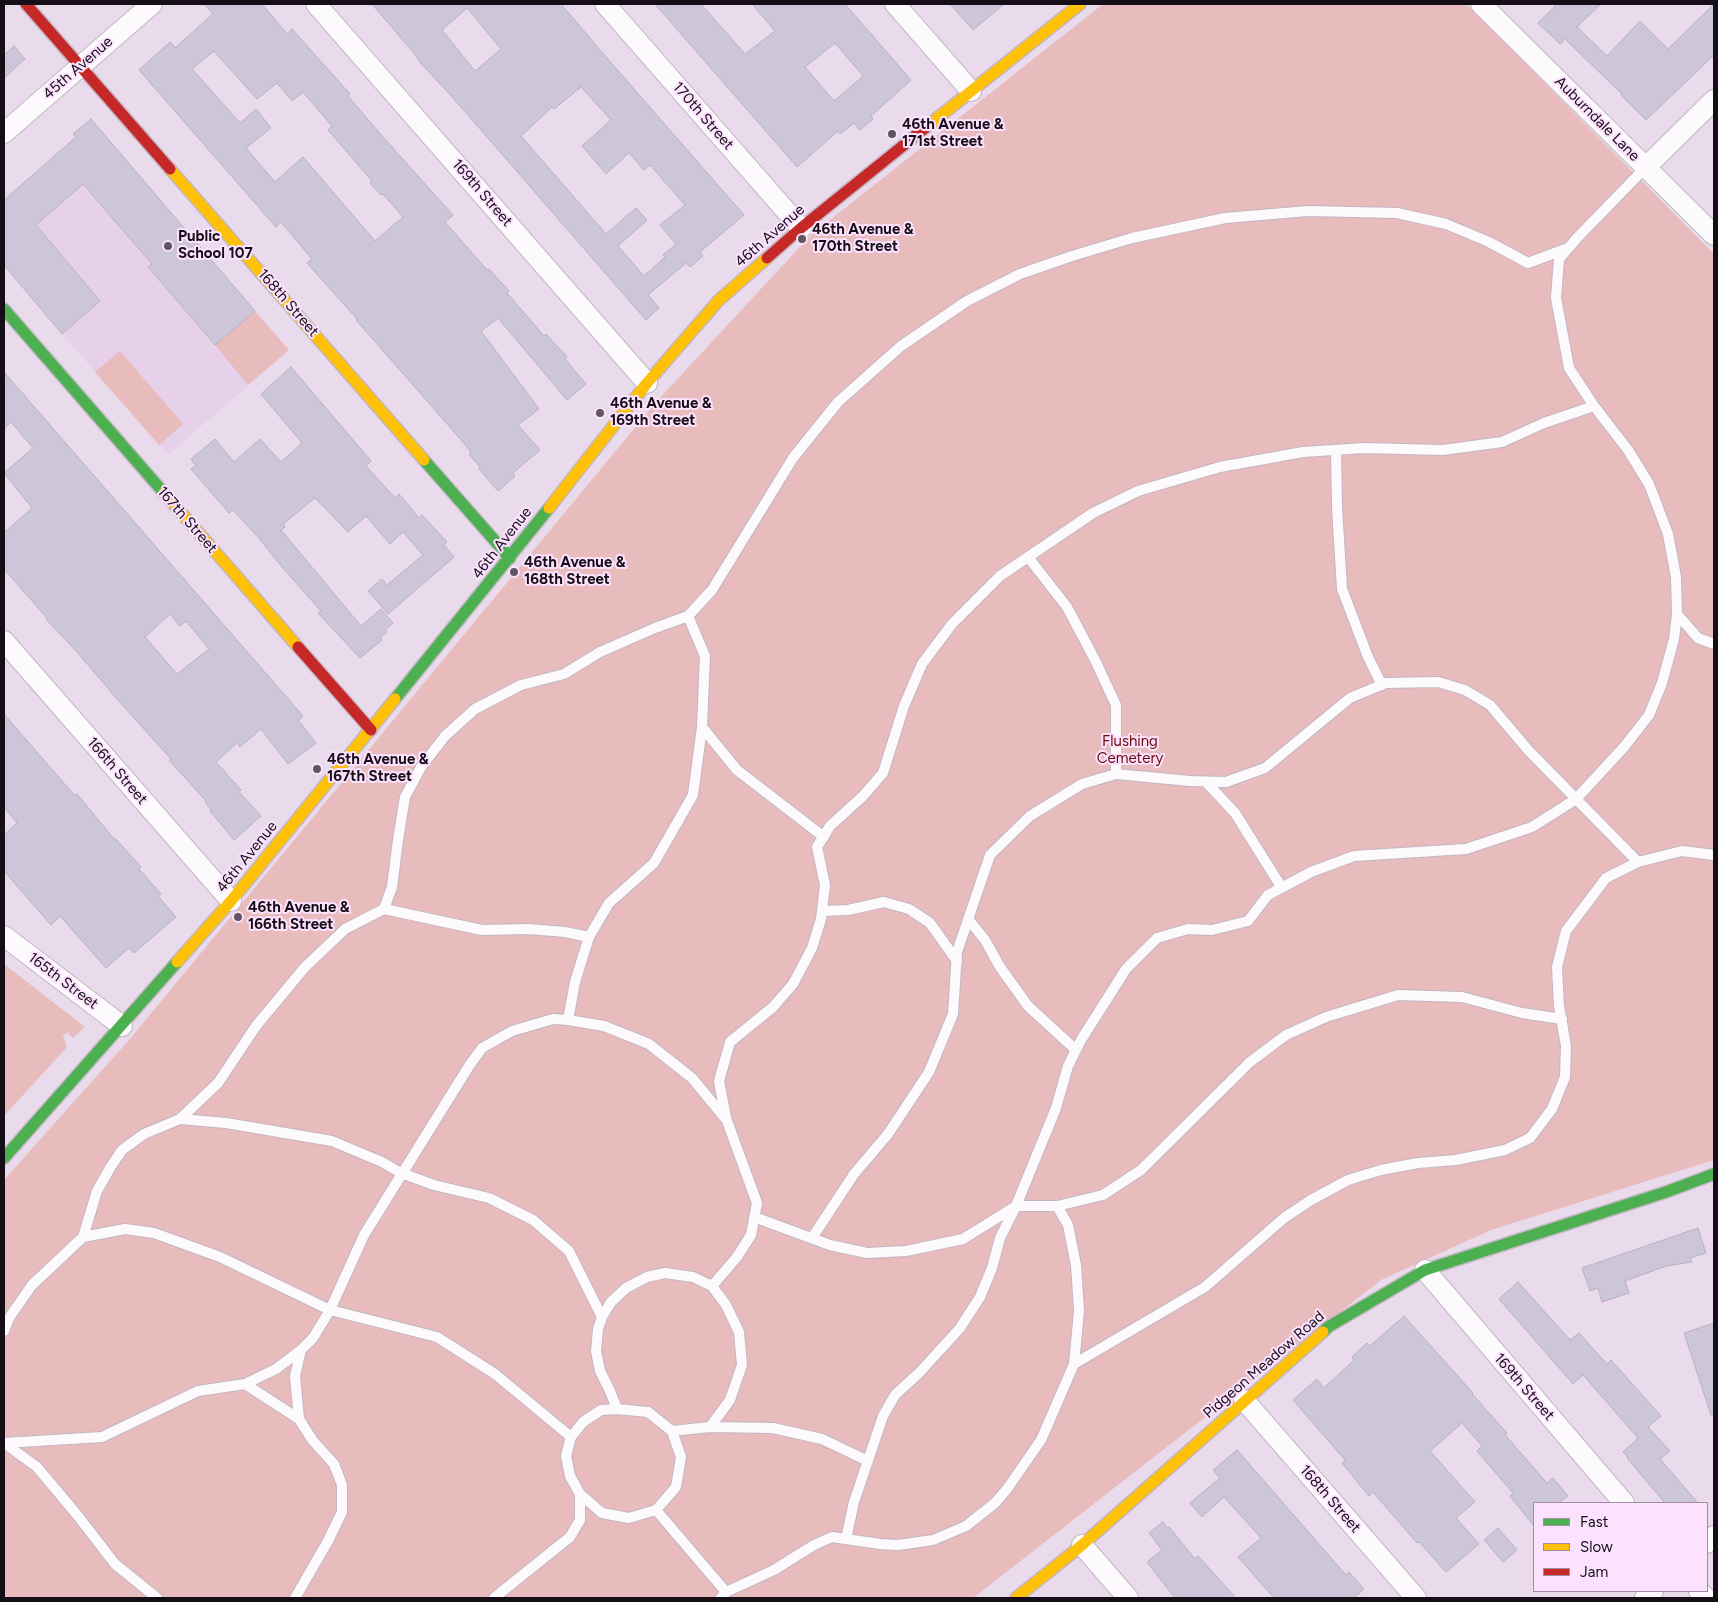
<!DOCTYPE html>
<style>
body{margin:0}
#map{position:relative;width:1718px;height:1602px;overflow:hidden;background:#e9dbeb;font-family:Figtree,sans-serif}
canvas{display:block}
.frame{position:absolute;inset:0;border:5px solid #160e17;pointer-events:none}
.legend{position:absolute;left:1533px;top:1502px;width:175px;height:90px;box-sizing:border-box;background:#fce2ff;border:1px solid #a08da2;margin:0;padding:6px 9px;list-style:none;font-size:15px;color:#160e17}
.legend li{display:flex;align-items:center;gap:10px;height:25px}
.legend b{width:25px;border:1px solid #a08da2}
</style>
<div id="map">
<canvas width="1718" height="1602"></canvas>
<div class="frame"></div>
<ul class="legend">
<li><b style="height:6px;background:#4caf50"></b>Fast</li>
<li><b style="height:6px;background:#ffc107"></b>Slow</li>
<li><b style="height:6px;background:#c62828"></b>Jam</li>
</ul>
</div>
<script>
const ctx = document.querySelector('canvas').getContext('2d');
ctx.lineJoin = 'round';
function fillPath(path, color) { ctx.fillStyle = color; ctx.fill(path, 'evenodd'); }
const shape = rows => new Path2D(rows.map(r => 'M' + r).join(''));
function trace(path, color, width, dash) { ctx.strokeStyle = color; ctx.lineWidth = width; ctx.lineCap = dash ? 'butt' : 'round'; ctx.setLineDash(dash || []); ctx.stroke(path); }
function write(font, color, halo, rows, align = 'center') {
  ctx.font = font + ' Figtree,sans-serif'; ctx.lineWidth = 4; ctx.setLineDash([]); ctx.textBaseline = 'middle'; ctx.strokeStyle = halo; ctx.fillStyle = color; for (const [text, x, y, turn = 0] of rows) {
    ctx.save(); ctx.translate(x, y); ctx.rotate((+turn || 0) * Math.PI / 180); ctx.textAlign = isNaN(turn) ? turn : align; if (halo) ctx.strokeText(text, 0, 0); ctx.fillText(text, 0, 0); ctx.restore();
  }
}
fillPath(shape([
 [82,182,152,264,148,268,214,345,255,311,289,350,168,455,62,334,100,301,29,217]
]), '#e7d0ea');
fillPath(shape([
 [1103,4,1466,4,1714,254,1714,1160,1491,1230,1381,1280,973,1598,4,1598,4,1180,129,1040,657,401,811,235],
 [255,311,289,350,248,385,215,345],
 [120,351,183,424,159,445,95,372],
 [4,964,85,1027,73,1038,67,1032,63,1036,67,1047,4,1116]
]), '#e8bbbc');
const building = shape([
 [204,4,262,4,287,34,292,29,350,94,348,96,382,136,453,215,445,222,487,270,489,269,509,291,507,293,544,336,546,334,567,357,565,359,586,384,567,400,498,318,481,331,539,409,518,425,540,450,513,473,515,476,498,491,479,469,480,467,469,454,471,452,456,434,356,320,357,319,307,263,312,259,281,222,276,227,139,70,170,42,175,48,213,14,204,4],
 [214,51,257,99,277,83,292,101,303,92,332,126,328,130,372,181,370,183,381,195,383,194,403,217,375,241,303,157,275,182,246,148,271,128,256,109,240,123,192,69,214,51],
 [372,4,561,4,607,58,744,215,700,252,703,256,690,267,686,263,648,295,659,308,646,320,454,99,417,59,418,58,372,4],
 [467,8,501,49,475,71,442,30,467,8],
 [581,87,611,120,582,146,606,174,629,153,644,170,650,165,685,205,660,225,676,244,663,255,665,257,644,276,618,246,647,220,636,208,606,234,521,136,552,107,554,109,581,87],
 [655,4,701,4,745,54,775,31,752,4,845,4,911,80,871,116,873,119,860,130,854,123,840,134,838,131,797,167,655,4],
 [835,43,863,76,834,101,805,67,835,43],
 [950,4,1004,4,973,30,950,4],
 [1557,4,1601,4,1577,27,1607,56,1640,21,1668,49,1714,4,1714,55,1646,120,1621,95,1622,94,1565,39,1560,44,1538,23,1557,4],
 [14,46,25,59,4,78,4,55,14,46],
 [91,119,255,311,215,345,148,267,152,264,83,184,36,225,100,301,62,334,4,265,4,200,76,137,73,134,91,119],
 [291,367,371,461,366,466,395,498,399,494,419,518,422,515,447,542,444,545,454,557,388,614,368,591,382,579,387,585,423,555,403,532,390,544,366,516,348,532,315,498,283,524,285,527,281,530,361,626,381,609,393,623,385,630,387,632,380,638,382,640,360,658,318,613,321,611,282,567,258,537,233,510,229,513,191,469,196,466,191,459,215,439,234,462,260,439,281,462,302,443,261,394,291,367],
 [4,372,303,716,298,720,316,743,288,764,261,729,240,747,237,743,216,762,241,790,239,792,261,816,234,840,210,811,211,809,205,802,206,801,169,760,171,759,117,699,77,652,46,619,47,618,4,569,4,533,32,508,4,473,33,448,11,422,4,429,4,372],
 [170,614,180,626,186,621,209,649,177,674,145,637,170,614],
 [4,714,75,796,77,794,114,839,115,838,141,867,139,869,161,894,158,896,176,917,134,953,129,948,106,968,60,916,51,925,4,871,4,835,17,823,4,807,4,714],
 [1698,1228,1706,1253,1690,1258,1692,1262,1666,1266,1625,1281,1629,1293,1602,1302,1598,1288,1590,1291,1582,1268,1698,1228],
 [1518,1282,1570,1340,1579,1333,1607,1364,1611,1360,1661,1416,1648,1427,1670,1451,1660,1459,1698,1503,1665,1503,1627,1458,1628,1457,1623,1452,1638,1438,1583,1375,1573,1384,1499,1299,1518,1282],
 [1404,1316,1473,1393,1472,1394,1507,1433,1505,1435,1547,1483,1553,1478,1568,1496,1559,1503,1534,1503,1534,1526,1510,1496,1513,1493,1477,1451,1482,1446,1462,1423,1430,1451,1475,1502,1456,1518,1479,1544,1446,1572,1419,1542,1417,1543,1373,1492,1369,1496,1342,1463,1345,1460,1293,1400,1317,1379,1324,1388,1354,1360,1352,1357,1367,1343,1370,1346,1404,1316],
 [1714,1323,1714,1415,1711,1415,1684,1333,1714,1323],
 [1237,1450,1346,1575,1349,1572,1364,1589,1354,1598,1274,1598,1238,1557,1261,1538,1224,1497,1202,1517,1190,1503,1220,1478,1213,1470,1237,1450],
 [1163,1522,1167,1528,1169,1527,1195,1559,1198,1556,1236,1598,1175,1598,1147,1562,1162,1550,1149,1533,1163,1522],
 [1498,1528,1517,1550,1503,1562,1484,1540,1498,1528]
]);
fillPath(building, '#cdc5da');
trace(building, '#b8b1be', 1);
const lane = shape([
 [1646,167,1577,238,1559,259,1556,298,1569,368,1594,406,1628,450,1649,484,1668,534,1676,577,1677,614,1698,638,1714,644],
 [1336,450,1337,507,1342,589,1368,657,1382,685],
 [1028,557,1067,607,1095,660,1116,705,1116,774,1190,781,1226,782,1265,768,1350,698,1386,683,1438,682,1465,690,1490,705,1529,751,1638,862],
 [702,727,737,770,824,837],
 [1206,782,1235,813,1282,888],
 [384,909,482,930,529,929,565,932,589,937],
 [822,911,848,910,884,902,909,909,930,923,957,961],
 [969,920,985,940,1000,967,1028,1006,1076,1050],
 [568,1020,575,982,589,937,609,903,654,863,693,795,702,727,705,656,688,616],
 [180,1119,226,1123,332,1141,382,1162,401,1173,434,1185,489,1198,533,1220,569,1251,602,1317],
 [1057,1206,1068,1225,1076,1265,1079,1311,1074,1364],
 [754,1217,830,1245,867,1253,906,1251,963,1239,1016,1206,1057,1206,1103,1195,1141,1170,1250,1062,1286,1035,1326,1017,1398,995,1462,997,1522,1013,1562,1019],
 [83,1237,125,1229,154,1233,220,1257,330,1310,437,1337,495,1374,571,1437],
 [812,1238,854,1174,888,1134,929,1072,953,1014,957,952,990,855,1030,816,1082,784,1116,774],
 [4,1331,9,1318,32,1285,83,1237,97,1191,110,1168,122,1150,144,1134,180,1119,218,1083,256,1026,305,967,345,929,384,909,392,887,398,840,405,797,421,767,445,736,475,709,521,685,564,674,600,652,655,628,688,616,712,590,793,458,838,402,901,346,967,301,1020,274,1072,256,1132,238,1225,218,1308,211,1397,213,1446,224,1489,242,1528,263,1568,248],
 [245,1384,299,1419],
 [710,1427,730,1400,742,1365,739,1332,726,1305,712,1286],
 [672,1431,710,1427,773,1428,822,1439,868,1461],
 [4,1443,102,1437,198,1391,245,1384,276,1369,301,1350,313,1338,330,1310,364,1235,469,1066,482,1048,512,1031,553,1019,568,1020,604,1026,649,1044,692,1078,725,1118],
 [4,1443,37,1467,78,1516,115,1564,157,1598],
 [580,1494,602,1513,629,1518,656,1510,676,1487,681,1457,672,1431,648,1412,617,1409],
 [656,1510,726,1592],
 [846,1539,854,1502,883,1416,895,1395,920,1372,960,1328,980,1297,992,1268,1000,1238,1016,1206,1056,1108,1068,1066,1081,1040,1126,969,1157,938,1188,929,1212,930,1248,921,1268,895,1311,872,1354,856,1466,849,1532,827,1576,799,1624,747,1649,715,1662,683,1674,639,1677,614],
 [295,1598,328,1541,342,1512,342,1485,334,1464,313,1441,299,1419,295,1376,301,1350],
 [494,1598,570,1537,580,1520,580,1494,570,1476,566,1456,571,1437,583,1422,601,1410,617,1409,610,1391,600,1371,596,1351,598,1329,602,1317,611,1302,626,1288,647,1277,665,1273,693,1277,712,1286,737,1257,751,1235,757,1203,726,1118,719,1081,730,1042,773,1007,793,984,812,948,821,919,825,885,817,847,830,826,863,796,883,773,904,706,922,664,952,624,1000,576,1093,513,1138,491,1220,467,1303,452,1364,448,1443,450,1502,442,1544,423,1594,406],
 [721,1598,726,1592,774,1570,814,1545,832,1537,880,1544,898,1545,933,1540,966,1526,995,1503,1007,1489,1041,1440,1074,1364,1205,1287,1284,1218,1311,1200,1348,1180,1381,1170,1418,1163,1456,1160,1505,1150,1530,1138,1552,1109,1565,1077,1566,1046,1559,1006,1557,967,1566,931,1606,878,1638,862,1682,851,1714,855]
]);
const street = shape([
 [316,4,647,383],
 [605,4,801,228],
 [895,4,971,91],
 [1481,4,1714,235],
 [4,133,152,4],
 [1646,167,1714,100],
 [4,641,231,901],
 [4,936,122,1026],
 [1425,1270,1624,1503],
 [1244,1400,1416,1598],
 [1707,1543,1714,1536],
 [1082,1545,1128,1598],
 [1699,1591,1706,1598],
 [1645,1598,1653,1591]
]);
const fast = shape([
 [4,309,164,493],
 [424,460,510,558],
 [395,699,549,508],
 [4,1158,177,962],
 [1323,1332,1328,1327,1425,1270,1666,1192,1714,1174]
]);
const slow = shape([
 [930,124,1080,4],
 [170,169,424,460],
 [164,493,298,647],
 [549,508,647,383,719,300,767,258],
 [177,962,231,901,395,699],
 [1016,1598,1082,1545,1323,1332]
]);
const jam = shape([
 [26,4,170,169],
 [767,258,801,228,930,124],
 [298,647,371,730]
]);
trace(lane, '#c2b7c3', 12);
trace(street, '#c2b7c3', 22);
trace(fast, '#c2b7c3', 14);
trace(slow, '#c2b7c3', 14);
trace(jam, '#c2b7c3', 14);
trace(lane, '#fcfafc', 10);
trace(street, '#fcfafc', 20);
trace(fast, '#4caf50', 11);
trace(slow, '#ffc107', 11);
trace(jam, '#c62828', 11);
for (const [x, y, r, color] of [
 [892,134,5,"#605661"],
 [802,239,5,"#605661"],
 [168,246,5,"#605661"],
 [600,413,5,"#605661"],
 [514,572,5,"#605661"],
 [317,769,5,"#605661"],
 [238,917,5,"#605661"]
]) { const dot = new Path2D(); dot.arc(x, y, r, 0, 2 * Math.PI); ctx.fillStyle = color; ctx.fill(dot); trace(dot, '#fce2ff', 2); }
write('15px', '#160e17', '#fce2ff', [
 ["45th Avenue",78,68,-41],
 ["170th Street",703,116,49],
 ["Auburndale Lane",1597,119,45],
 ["169th Street",482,193,49],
 ["46th Avenue",770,236,-41],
 ["168th Street",288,303,49],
 ["167th Street",187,520,49],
 ["46th Avenue",502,543,-52],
 ["166th Street",117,771,49],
 ["46th Avenue",247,857,-51],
 ["165th Street",63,981,37],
 ["Pidgeon Meadow Road",1264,1365,-41],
 ["169th Street",1524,1387,49],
 ["168th Street",1330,1499,49]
]);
write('bold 15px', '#160e17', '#fce2ff', [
 ["46th Avenue &",902,125],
 ["171st Street",902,142],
 ["46th Avenue &",812,230],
 ["170th Street",812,247],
 ["Public",178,237],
 ["School 107",178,254],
 ["46th Avenue &",610,404],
 ["169th Street",610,421],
 ["46th Avenue &",524,563],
 ["168th Street",524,580],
 ["46th Avenue &",327,760],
 ["167th Street",327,777],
 ["46th Avenue &",248,908],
 ["166th Street",248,925]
], 'left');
write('15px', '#680906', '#fce2ff', [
 ["Flushing",1130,742],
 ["Cemetery",1130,759]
]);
</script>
